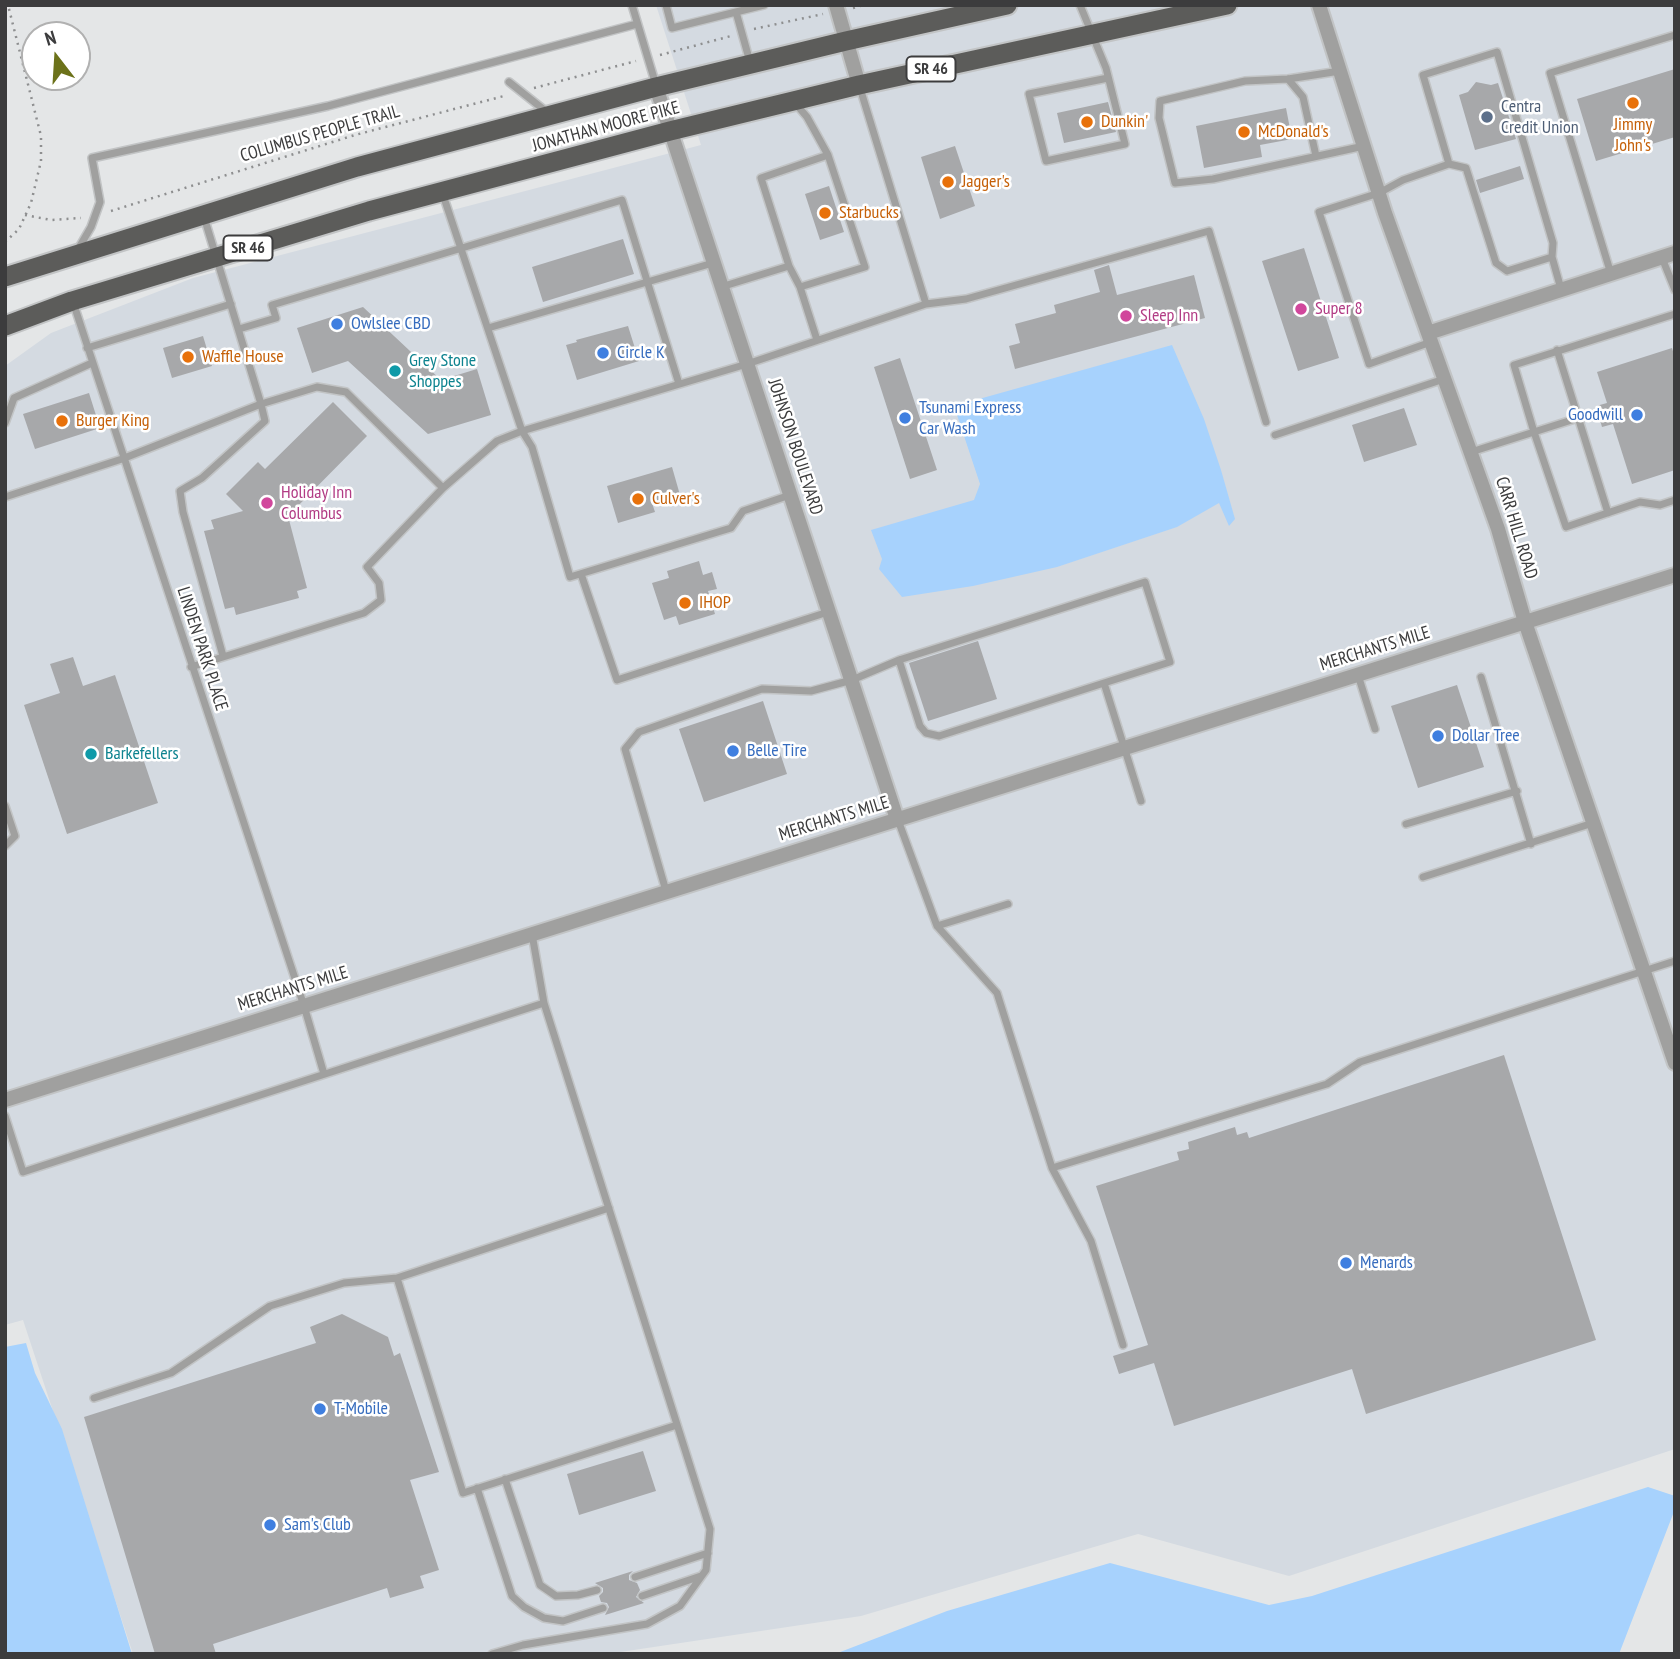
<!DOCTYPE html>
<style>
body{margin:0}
#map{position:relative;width:1680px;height:1659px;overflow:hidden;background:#e4e6e7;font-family:"PT Sans Narrow",sans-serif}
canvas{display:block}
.frame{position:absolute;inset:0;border:7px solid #3c3c3d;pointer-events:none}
.north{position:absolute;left:21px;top:21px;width:70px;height:70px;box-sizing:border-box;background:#fff;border:2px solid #b1b1b1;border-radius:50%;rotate:343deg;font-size:19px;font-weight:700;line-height:28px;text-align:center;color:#3c3c3d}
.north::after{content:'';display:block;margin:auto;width:24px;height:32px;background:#6c721a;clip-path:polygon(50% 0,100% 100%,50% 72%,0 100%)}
</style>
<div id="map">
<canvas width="1680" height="1659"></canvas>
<div class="frame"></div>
<div class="north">N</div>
</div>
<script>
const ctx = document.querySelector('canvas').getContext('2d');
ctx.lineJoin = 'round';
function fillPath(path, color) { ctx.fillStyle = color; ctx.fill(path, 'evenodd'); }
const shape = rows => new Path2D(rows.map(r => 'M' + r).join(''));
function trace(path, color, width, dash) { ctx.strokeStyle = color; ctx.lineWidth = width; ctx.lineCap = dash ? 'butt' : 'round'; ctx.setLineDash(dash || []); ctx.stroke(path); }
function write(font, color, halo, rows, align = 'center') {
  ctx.font = font + ' "PT Sans Narrow",sans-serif'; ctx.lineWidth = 5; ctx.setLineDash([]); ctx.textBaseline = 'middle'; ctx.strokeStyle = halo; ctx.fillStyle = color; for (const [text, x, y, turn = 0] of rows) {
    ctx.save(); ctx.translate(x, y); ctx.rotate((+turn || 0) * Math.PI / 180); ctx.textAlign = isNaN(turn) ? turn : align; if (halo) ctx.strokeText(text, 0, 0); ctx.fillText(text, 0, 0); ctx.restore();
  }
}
fillPath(shape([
 [656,5,1675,5,1675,1449,1289,1576,1138,1534,861,1616,607,1654,133,1654,23,1320,5,1325,5,366,51,333,193,278,701,145]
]), '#d4dae1');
fillPath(shape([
 [1172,345,1204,419,1221,470,1235,519,1229,526,1219,503,1177,527,1057,567,973,586,902,597,879,569,882,559,871,530,974,500,980,484,954,406],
 [26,1343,35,1373,62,1429,132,1654,5,1654,5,1347],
 [1648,1487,1675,1496,1675,1509,1619,1654,835,1654,947,1611,1110,1563,1269,1605,1312,1596]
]), '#a7d2fd');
fillPath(shape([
 [1675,69,1675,137,1596,161,1577,99],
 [1476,82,1491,85,1498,83,1516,139,1475,150,1459,95,1468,92],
 [1108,102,1116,132,1064,143,1057,113],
 [1286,108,1292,139,1260,145,1262,157,1204,168,1196,126],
 [955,146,975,206,940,219,921,157],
 [1520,166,1524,179,1480,193,1476,180],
 [829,186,844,232,820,240,805,194],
 [623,239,634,274,543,302,532,267],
 [1304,248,1339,358,1298,371,1262,261],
 [1109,265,1117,295,1194,275,1205,318,1015,369,1009,346,1020,343,1015,324,1056,313,1054,305,1100,292,1094,270],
 [363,307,441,380,477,369,491,415,428,434,348,361,312,373,297,328],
 [628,326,639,361,577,380,566,345,577,342,576,340],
 [203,336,212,366,172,378,163,348],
 [1672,348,1675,358,1675,470,1632,484,1613,424,1602,427,1596,406,1607,403,1597,372],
 [900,358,937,470,910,479,874,367],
 [89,393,100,428,35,449,23,414],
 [333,402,367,436,288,516,307,588,297,591,299,598,236,615,234,607,225,609,204,531,214,529,211,520,243,511,226,494,258,462,265,469],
 [1404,408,1417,445,1364,462,1352,425],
 [672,467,680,495,652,503,655,512,618,523,607,486],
 [699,561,703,575,712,572,717,589,708,591,715,614,679,625,676,616,664,620,652,583,669,578,667,571],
 [978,641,997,699,928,721,909,663],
 [73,657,83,686,115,675,158,803,67,834,24,705,60,693,50,664],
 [1457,685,1484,767,1418,788,1391,706],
 [763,701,787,774,704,802,679,729],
 [1504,1055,1596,1340,1366,1414,1352,1369,1174,1426,1154,1363,1119,1374,1113,1356,1148,1345,1096,1186,1179,1160,1177,1152,1189,1149,1188,1142,1235,1127,1237,1135,1247,1132,1249,1138],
 [342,1314,388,1337,394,1356,400,1353,439,1472,410,1480,439,1570,420,1576,424,1588,390,1598,387,1588,213,1644,216,1654,155,1654,84,1417,316,1343,310,1327],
 [643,1451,656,1491,579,1515,567,1474],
 [633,1571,629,1575,629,1580,637,1583,640,1590,636,1597,644,1603,605,1615,609,1607,607,1603,601,1602,599,1596,603,1592,603,1588,595,1583]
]), '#a7a8aa');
const service = shape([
 [632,5,656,85],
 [666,5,672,28,764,5],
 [1080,5,1106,68,1125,144,1046,161,1029,94,1108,78],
 [736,12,750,62],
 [1340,71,1288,79,1245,81,1160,101,1159,118,1175,183,1213,179,1364,146],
 [1288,79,1303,97,1316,156],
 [509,82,548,113],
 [860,88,926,304],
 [795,103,807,117,828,155],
 [1449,164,1466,168,1496,263,1507,271,1552,257],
 [442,192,522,431,532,447,570,577,731,528,743,511,790,495],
 [77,251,91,227,100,202,92,158,328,106,637,24],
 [1662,258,1675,290],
 [789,266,800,287],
 [1611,274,1550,73,1675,35],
 [721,287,789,266,761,178,828,155,865,267,800,287,817,340],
 [73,302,304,1006,324,1074],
 [488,328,713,263],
 [239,329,276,318,272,305,622,200,679,384],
 [1431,342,1369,364,1319,212,1379,193,1403,180,1449,164,1423,75,1497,52,1553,243,1552,257,1561,289],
 [87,348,231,304],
 [1557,350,1608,513],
 [1578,418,1534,432,1566,527,1640,502,1660,505,1675,500],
 [5,423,14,398,92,363],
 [1275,435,1444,379],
 [1471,452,1534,432,1514,365,1675,314],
 [5,497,122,459,261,404,204,217],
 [581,574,617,680,828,612],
 [223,656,183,512,180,491,202,478,265,421,261,404,317,387,346,392,443,488],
 [899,660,1145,582,1170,662,1104,683],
 [191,667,364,613,381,600,379,583,367,567,443,488,497,441,522,431,747,364,926,304,966,299,1209,231,1266,422],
 [1358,675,1375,729],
 [1481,677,1531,844],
 [5,806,15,836,5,846],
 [898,820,937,926,997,993,1052,1168,1091,1241,1123,1345],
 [1406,824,1517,791],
 [1423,877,1593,823],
 [666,891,625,749,639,732,762,689,811,691,852,680,899,660,920,726,926,733,939,736,1104,683,1141,801],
 [937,926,1008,904],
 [5,1116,23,1172,544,1003],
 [1052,1168,1327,1084,1360,1062,1675,961],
 [397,1278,463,1493,677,1425],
 [94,1398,171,1373,270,1306,344,1283,397,1278,609,1208],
 [505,1479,540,1585,556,1596,578,1595,597,1590],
 [477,1488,512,1596,524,1607,544,1618,563,1621,603,1608],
 [635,1577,708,1553],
 [642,1596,701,1576],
 [492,1654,523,1645,647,1624,680,1606,706,1570,710,1529,544,1003,532,934]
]);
const minor = shape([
 [836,5,859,85],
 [1319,5,1385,213,1498,529,1525,622,1675,1063],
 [656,87,897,819],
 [1428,333,1675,253],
 [5,1100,1675,575]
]);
const trunk = shape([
 [5,277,357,167,656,87,846,41,1007,5],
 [5,326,72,301,369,211,670,131,859,85,1227,5]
]);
trace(service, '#c2c4c5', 10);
trace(minor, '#c2c4c5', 18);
trace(trunk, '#c2c4c5', 23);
trace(shape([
 [853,8,864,5],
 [754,29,823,14],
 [660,55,731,36],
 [534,88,636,61],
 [111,211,355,135,504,96],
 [25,215,51,220,81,218],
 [5,242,19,229,31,203,41,161,41,136,8,5]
]), '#8e8f90', 2.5, [2, 5]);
trace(service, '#a0a09f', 7);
trace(minor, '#a0a09f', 14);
trace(trunk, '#5c5c5a', 19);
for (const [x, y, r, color] of [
 [1633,103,7,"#e8710a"],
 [1487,117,7,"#5c6f8a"],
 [1087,122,7,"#e8710a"],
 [1244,132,7,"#e8710a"],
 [948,182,7,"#e8710a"],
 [825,213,7,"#e8710a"],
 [1301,309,7,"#d1479c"],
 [1126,316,7,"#d1479c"],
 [337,324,7,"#3f7fe0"],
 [603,353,7,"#3f7fe0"],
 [188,357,7,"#e8710a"],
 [395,371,7,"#0f9aa8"],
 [1637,415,7,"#3f7fe0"],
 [905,418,7,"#3f7fe0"],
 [62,421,7,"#e8710a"],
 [638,499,7,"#e8710a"],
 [267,503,7,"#d1479c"],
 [685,603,7,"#e8710a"],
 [1438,736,7,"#3f7fe0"],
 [733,751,7,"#3f7fe0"],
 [91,754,7,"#0f9aa8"],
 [1346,1263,7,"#3f7fe0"],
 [320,1409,7,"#3f7fe0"],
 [270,1525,7,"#3f7fe0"]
]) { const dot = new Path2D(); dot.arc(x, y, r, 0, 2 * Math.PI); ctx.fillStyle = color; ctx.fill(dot); trace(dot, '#fff', 2.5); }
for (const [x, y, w] of [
 [931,69,49],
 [248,248,49]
]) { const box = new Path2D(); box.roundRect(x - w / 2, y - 12.5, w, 25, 5); ctx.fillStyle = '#fff'; ctx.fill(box); trace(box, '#3c3c3d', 2); }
write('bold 16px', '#3c3c3d', null, [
 ["SR 46",931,69],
 ["SR 46",248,248]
]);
write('18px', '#4e5e75', '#fff', [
 ["Centra",1501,107],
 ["Credit Union",1501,128]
], 'left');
write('18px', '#c56008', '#fff', [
 ["Dunkin'",1101,122],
 ["Jimmy",1633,125,"center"],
 ["John's",1633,146,"center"],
 ["McDonald's",1258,132],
 ["Jagger's",962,182],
 ["Starbucks",839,213],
 ["Waffle House",202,357],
 ["Burger King",76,421],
 ["Culver's",652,499],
 ["IHOP",699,603]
], 'left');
write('18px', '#3c3c3d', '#fff', [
 ["JONATHAN MOORE PIKE",606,127,-15],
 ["COLUMBUS PEOPLE TRAIL",320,134,-16],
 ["JOHNSON BOULEVARD",795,447,72],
 ["CARR HILL ROAD",1516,528,73],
 ["LINDEN PARK PLACE",202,649,72],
 ["MERCHANTS MILE",1375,649,-17],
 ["MERCHANTS MILE",834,819,-17],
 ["MERCHANTS MILE",293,989,-17]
]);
write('18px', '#b23c85', '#fff', [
 ["Super 8",1315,309],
 ["Sleep Inn",1140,316],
 ["Holiday Inn",281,493],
 ["Columbus",281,514]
], 'left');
write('18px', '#366cbe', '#fff', [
 ["Owlslee CBD",351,324],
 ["Circle K",617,353],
 ["Tsunami Express",919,408],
 ["Car Wash",919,429],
 ["Goodwill",1623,415,"right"],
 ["Dollar Tree",1452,736],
 ["Belle Tire",747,751],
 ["Menards",1360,1263],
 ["T-Mobile",334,1409],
 ["Sam's Club",284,1525]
], 'left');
write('18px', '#0d838f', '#fff', [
 ["Grey Stone",409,361],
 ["Shoppes",409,382],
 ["Barkefellers",105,754]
], 'left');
</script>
